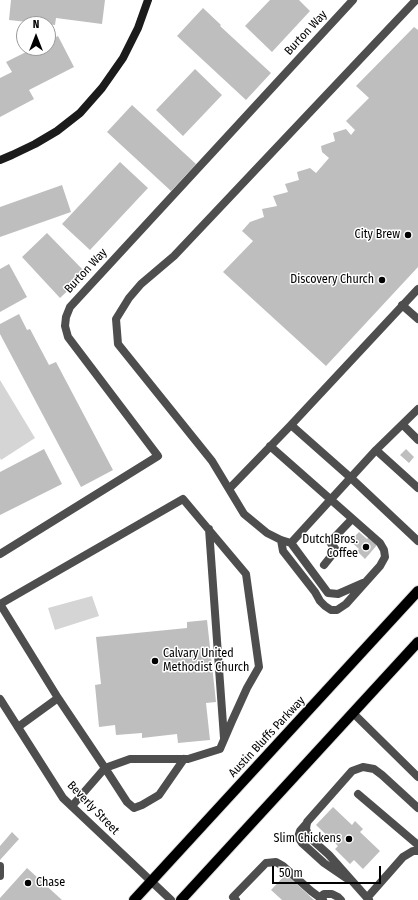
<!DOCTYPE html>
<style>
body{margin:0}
#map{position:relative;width:418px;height:900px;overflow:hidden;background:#fff;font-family:"Fira Sans Condensed",sans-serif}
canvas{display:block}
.north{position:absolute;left:16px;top:16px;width:40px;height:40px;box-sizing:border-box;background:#fff;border:1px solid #999;border-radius:50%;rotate:0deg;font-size:11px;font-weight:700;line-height:16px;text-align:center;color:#000}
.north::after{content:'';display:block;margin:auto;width:14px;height:18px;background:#000;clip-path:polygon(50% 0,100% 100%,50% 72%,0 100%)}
.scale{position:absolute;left:272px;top:866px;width:109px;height:18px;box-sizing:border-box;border:2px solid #000;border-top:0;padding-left:5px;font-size:12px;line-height:14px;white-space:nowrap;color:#000;-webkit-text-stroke:3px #fff;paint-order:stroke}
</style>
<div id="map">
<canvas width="418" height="900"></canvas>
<div class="north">N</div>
<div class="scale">50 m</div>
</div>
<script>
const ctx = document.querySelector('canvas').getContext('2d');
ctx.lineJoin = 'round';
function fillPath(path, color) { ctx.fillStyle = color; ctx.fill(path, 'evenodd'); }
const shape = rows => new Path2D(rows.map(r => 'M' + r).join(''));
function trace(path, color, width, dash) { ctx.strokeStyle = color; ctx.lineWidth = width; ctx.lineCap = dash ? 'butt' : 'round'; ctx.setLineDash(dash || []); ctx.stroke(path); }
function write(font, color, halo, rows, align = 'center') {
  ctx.font = font + ' "Fira Sans Condensed",sans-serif'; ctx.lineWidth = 3; ctx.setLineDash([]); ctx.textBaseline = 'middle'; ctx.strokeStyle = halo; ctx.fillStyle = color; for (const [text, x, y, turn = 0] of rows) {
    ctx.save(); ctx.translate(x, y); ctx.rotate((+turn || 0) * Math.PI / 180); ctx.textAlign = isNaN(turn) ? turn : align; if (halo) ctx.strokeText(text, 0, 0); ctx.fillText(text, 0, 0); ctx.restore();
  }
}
fillPath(shape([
 [0,380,35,438,1,460,0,458],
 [92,596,99,616,55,630,48,608]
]), '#d5d5d5');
fillPath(shape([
 [11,0,105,0,102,24,56,18,55,25,9,20],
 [270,0,299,0,310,11,272,52,245,26],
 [203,8,221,25,220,26,271,73,246,100,177,36],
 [414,27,418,30,418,267,326,366,223,272,253,241,242,231,250,222,264,217,262,209,277,206,273,196,288,192,285,184,299,180,297,172,310,168,316,173,329,158,322,152,321,146,335,141,333,133,346,129,351,135,355,130,346,121,369,98,356,86],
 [58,36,74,67,29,90,34,99,0,117,0,78,12,72,6,62,34,48,48,48,48,41],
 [195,69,222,95,183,136,156,110],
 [132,105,196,164,171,191,107,132],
 [120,162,148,188,90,250,62,224],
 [62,185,71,212,0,237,0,207],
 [47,233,86,273,60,298,22,257],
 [9,264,27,297,0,312,0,269],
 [19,314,27,330,30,329,49,365,56,362,113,470,81,487,0,334,0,324],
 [44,449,62,484,0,515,0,472],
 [406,449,414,457,409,463,400,455],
 [359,532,367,539,369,537,377,545,365,559,357,551,359,549,350,541],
 [207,620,216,702,206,703,210,740,178,743,177,734,142,738,142,733,116,735,115,725,99,727,95,685,101,684,96,637,187,628,187,622],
 [333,807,352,825,355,821,363,829,360,832,380,851,363,869,354,860,350,864,335,849,338,846,316,825],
 [12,832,19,839,0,860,0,846],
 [27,868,62,900,0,900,0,898],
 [286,874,314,900,282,900,271,890]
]), '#bebebe');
const primary = shape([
 [134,900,418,591],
 [181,900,418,642]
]);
trace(primary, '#dbdbdb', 12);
trace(shape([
 [418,289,291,425,351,478,418,541],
 [402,305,418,319],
 [403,425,418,440],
 [270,446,380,543,384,550,385,557,380,566,346,604,337,610,331,610,325,606,320,601,315,592,283,551,281,540],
 [376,450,418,488],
 [229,489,291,425],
 [209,529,224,738],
 [291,543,376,450,418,409],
 [324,565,336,550,330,542,352,519],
 [363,583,338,594,328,593,291,543,281,540,267,533,244,514,212,461,118,344,116,319,129,298,141,284,174,256,416,0],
 [0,604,183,499,246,574,259,667,247,688,232,721,220,749,188,759,130,759,105,768,58,698,0,604],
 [353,713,418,777],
 [18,727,58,698],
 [358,794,418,845],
 [72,806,105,768,127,802,134,808,142,805,159,795,184,759],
 [307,823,300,831,298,837,302,843,324,863,346,878],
 [0,866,0,876],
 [320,897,324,894,332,894,338,897,341,900],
 [367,898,403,857,413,851,418,851],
 [236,900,233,897,266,863,276,862,283,866,311,891,323,900],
 [369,900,329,855,309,837,306,829,307,822,352,771,363,767,374,769,382,775,418,808]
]), '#4e4e4e', 8);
trace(shape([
 [0,554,158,456,68,337,65,326,66,317,70,307,353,0],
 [0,699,63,798,171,900]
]), '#4e4e4e', 8);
trace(shape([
 [0,160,12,155,35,144,57,131,80,113,102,88,123,58,138,28,148,0]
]), '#1b1b1b', 8);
trace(primary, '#000', 10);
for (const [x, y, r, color] of [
 [408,235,4,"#000"],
 [382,280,4,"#000"],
 [366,547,4,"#000"],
 [155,661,4,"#000"],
 [349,839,4,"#000"],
 [28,883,4,"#000"]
]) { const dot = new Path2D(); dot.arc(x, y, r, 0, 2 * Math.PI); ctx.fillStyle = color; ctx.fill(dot); trace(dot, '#fff', 1.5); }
write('12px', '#000', '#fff', [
 ["Burton Way",306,33,-47],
 ["Burton Way",86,271,-47],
 ["Austin Bluffs Parkway",267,737,-47],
 ["Beverly Street",93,808,46]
]);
write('12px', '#000', '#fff', [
 ["City Brew",400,235],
 ["Discovery Church",374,280],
 ["Dutch Bros.",358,540],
 ["Coffee",358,554],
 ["Calvary United",163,654,"left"],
 ["Methodist Church",163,668,"left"],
 ["Slim Chickens",341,839],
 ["Chase",36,883,"left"]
], 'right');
</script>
